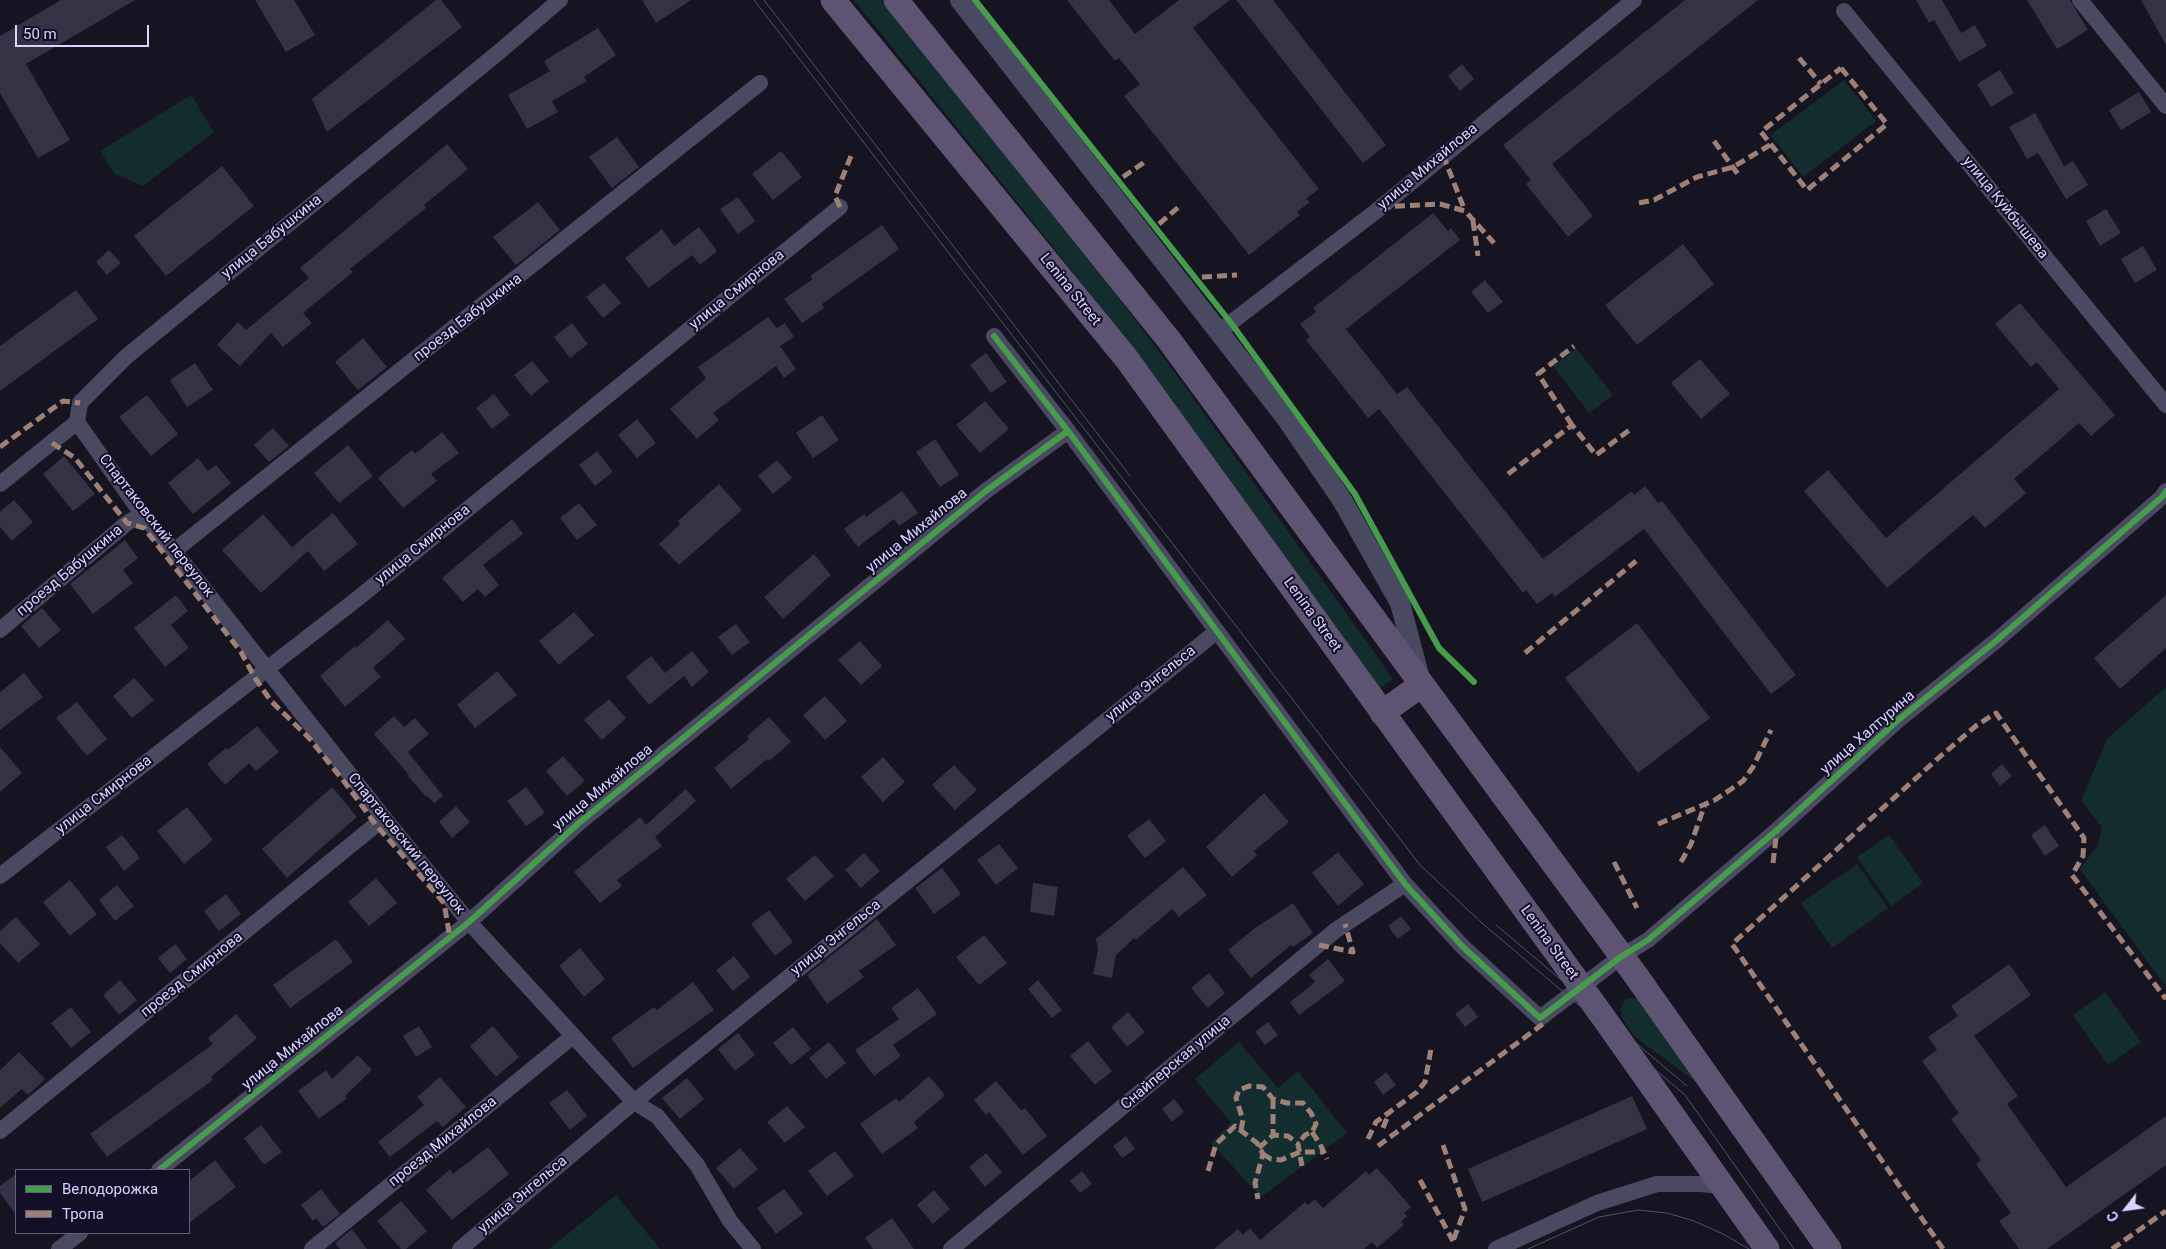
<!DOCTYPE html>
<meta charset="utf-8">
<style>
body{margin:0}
#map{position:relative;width:2166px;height:1249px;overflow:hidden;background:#161421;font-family:Roboto,sans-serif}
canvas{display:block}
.legend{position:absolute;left:15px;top:1169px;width:175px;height:65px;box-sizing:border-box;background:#130f26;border:1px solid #625e7d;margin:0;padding:6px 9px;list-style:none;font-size:15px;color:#d9d4ff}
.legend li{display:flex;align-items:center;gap:10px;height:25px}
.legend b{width:25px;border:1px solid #625e7d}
.north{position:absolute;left:2101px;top:1184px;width:50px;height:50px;-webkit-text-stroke:4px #130f26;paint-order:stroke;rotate:240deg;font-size:14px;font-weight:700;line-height:20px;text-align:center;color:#d9d4ff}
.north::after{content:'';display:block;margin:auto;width:18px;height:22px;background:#d9d4ff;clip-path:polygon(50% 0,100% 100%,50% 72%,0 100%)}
.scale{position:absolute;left:15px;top:25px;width:134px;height:22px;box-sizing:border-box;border:2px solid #d9d4ff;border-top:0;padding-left:6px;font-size:15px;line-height:18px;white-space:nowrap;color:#d9d4ff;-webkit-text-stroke:4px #130f26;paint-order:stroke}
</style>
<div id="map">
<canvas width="2166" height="1249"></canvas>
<ul class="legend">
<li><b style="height:6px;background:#469c4c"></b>Велодорожка</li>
<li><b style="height:6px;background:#9e8076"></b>Тропа</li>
</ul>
<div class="north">С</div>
<div class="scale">50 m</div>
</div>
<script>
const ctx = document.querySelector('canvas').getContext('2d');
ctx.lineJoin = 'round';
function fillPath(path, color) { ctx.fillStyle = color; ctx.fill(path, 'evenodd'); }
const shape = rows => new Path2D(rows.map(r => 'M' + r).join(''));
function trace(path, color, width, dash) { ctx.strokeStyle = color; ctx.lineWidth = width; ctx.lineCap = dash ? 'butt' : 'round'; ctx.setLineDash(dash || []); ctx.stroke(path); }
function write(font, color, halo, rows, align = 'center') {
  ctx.font = font + ' Roboto,sans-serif'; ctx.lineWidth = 4; ctx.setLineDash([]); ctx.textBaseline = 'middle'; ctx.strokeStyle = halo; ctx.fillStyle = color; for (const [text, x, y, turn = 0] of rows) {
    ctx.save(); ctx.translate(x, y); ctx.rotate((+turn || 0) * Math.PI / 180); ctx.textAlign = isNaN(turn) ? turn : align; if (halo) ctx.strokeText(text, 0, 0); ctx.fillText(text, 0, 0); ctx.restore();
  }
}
fillPath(shape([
 [854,0,881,0,1109,285,1184,385,1393,679,1377,690,1163,389,1050,243],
 [1844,80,1876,121,1803,177,1771,135],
 [191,95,214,132,143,186,115,174,100,151],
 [1576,348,1613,395,1589,413,1553,366],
 [2166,687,2166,987,2080,869,2098,845,2102,827,2081,801,2107,739],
 [1889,835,1923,883,1891,906,1857,857],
 [1857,864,1888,908,1832,948,1801,903],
 [2105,992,2141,1042,2108,1065,2073,1015],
 [1632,998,1642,999,1699,1084,1635,1037,1622,1018,1620,1009,1626,999],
 [1239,1042,1278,1088,1298,1071,1347,1133,1261,1197,1211,1143,1231,1123,1195,1079],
 [616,1195,660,1249,549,1249]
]), '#132c2d');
fillPath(shape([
 [61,0,135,0,26,64,70,140,38,158,0,93,0,36],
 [255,0,294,0,315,35,286,52],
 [436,0,441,0,462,27,327,132,312,99],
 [642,0,691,0,656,23],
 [1067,0,1109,0,1135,34,1179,0,1230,0,1193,28,1319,189,1306,199,1310,202,1297,212,1300,215,1249,255,1124,96,1140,84,1119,58,1115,61],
 [1236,0,1273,0,1386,145,1363,163],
 [1685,0,1758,0,1552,164,1593,216,1568,237,1526,184,1531,180,1503,145],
 [1916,0,1942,0,1961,33,1975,25,1987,46,1959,62,1934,20,1929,23],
 [2027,0,2070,0,2088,30,2057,49],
 [2141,0,2166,0,2166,45],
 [598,28,616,55,584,77,587,81,552,101,558,112,527,129,508,95,550,71,544,61],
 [1462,64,1474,79,1460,91,1448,76],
 [2000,70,2014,93,1991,107,1977,84],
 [2139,92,2151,112,2121,130,2109,110],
 [2035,113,2064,166,2073,161,2088,185,2066,199,2038,153,2027,159,2009,127],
 [617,137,639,167,612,188,589,157],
 [447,144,468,169,424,205,426,208,350,269,353,272,303,313,312,323,283,347,271,333,240,366,217,345,238,322,246,330,309,278,300,268],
 [781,151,802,177,773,200,752,174],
 [222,166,254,206,166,276,134,236],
 [738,197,755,221,738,234,720,209],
 [538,202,560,230,516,265,493,237],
 [2106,209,2121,233,2100,246,2086,221],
 [1433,213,1448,231,1451,228,1460,240,1346,329,1397,394,1407,387,1543,559,1632,491,1634,495,1645,486,1658,503,1662,501,1796,675,1771,694,1644,529,1555,597,1552,593,1537,604,1526,590,1523,593,1379,409,1368,418,1306,340,1310,337,1300,324,1316,312,1313,308],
 [882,225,899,249,822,304,824,308,802,323,784,299,813,279,810,276],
 [699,227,717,251,700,265,692,255,649,288,625,258,662,229,674,246],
 [1683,244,1714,284,1637,345,1605,305],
 [2143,246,2157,270,2135,283,2121,259],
 [109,250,121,263,107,275,96,262],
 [1485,280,1503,302,1488,313,1471,292],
 [604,283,621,303,603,318,586,297],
 [76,290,98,319,0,391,0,346],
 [2020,303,2115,415,2091,436,2079,423,2014,479,2026,493,1985,528,1973,515,1887,588,1804,491,1828,470,1886,538,2059,389,2037,362,2031,367,1995,324],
 [768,317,777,328,785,323,794,337,780,346,796,369,784,378,776,366,713,413,719,420,697,439,670,409,706,378,698,367],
 [572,323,588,344,570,358,554,337],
 [363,338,387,367,358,390,335,362],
 [986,353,1007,382,991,393,970,365],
 [1700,359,1730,394,1701,419,1671,383],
 [532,361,549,381,531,396,514,375],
 [195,363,213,390,187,407,170,380],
 [494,394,510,415,492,429,476,408],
 [147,395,178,434,151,456,119,417],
 [985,401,1009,429,980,453,956,425],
 [822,415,839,440,813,458,796,433],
 [637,419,656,443,637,458,618,435],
 [273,428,289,446,269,462,254,445],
 [442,432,459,453,431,474,437,481,403,508,378,478,412,450,415,454],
 [935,439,959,475,940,487,916,452],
 [348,445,373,476,339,503,314,473],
 [597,451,613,472,595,486,579,465],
 [64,456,95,494,73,511,43,474],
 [198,458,208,471,216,465,231,483,193,514,168,483],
 [777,460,792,478,773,494,758,476],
 [719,484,742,510,679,565,659,544,680,524,678,521],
 [902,491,918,513,899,526,894,519,858,547,844,529,864,514,866,517],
 [14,500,33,522,12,541,0,527,0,512],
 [579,503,597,525,577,540,560,518],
 [333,513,358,544,324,571,308,551,261,593,222,550,263,514,292,547],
 [512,519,523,534,483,565,499,585,485,597,478,589,463,602,442,578],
 [125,540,138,558,123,570,133,583,93,614,70,584],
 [814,554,831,575,783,619,764,597],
 [176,595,188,611,171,625,189,648,165,667,134,628],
 [2166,595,2166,648,2120,689,2094,658],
 [42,608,61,630,39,648,21,626],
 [574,612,594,635,559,665,539,641],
 [388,620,405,639,373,668,381,677,345,707,320,676,355,646,356,648],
 [1637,623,1710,718,1638,773,1565,678],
 [736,624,750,642,732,655,718,637],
 [860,641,882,666,861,685,838,660],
 [692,651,709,672,692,687,684,676,649,705,626,677,651,656,665,673],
 [497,671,517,695,475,728,457,705],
 [24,673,43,697,0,730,0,692],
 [134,678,154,700,132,718,113,696],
 [825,696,847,721,825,740,803,715],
 [609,699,626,718,602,740,584,720],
 [77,702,107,739,87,756,56,718],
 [394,716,404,727,415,718,429,734,408,752,443,796,434,803,427,796,426,797,408,776,409,775,374,734],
 [769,717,791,742,769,761,767,759,731,789,714,768,749,739,747,736],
 [257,726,279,752,256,771,249,763,225,785,207,764,226,748,228,750],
 [0,747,22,773,0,792],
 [563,756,585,781,567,796,546,771],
 [883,757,905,782,883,802,861,777],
 [2002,764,2012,776,2000,786,1991,774],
 [954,765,977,790,955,810,932,785],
 [332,787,357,817,287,878,262,849],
 [526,787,545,813,526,826,507,801],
 [686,789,696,801,655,837,662,846,617,880,622,886,600,903,574,872,640,817,646,825],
 [1264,793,1289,822,1254,851,1257,855,1232,877,1206,847],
 [456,806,470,822,452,838,439,822],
 [187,807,213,840,184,864,157,831],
 [1149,819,1166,841,1145,858,1127,836],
 [2045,825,2059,846,2045,856,2031,835],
 [122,835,140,858,124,871,106,847],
 [999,844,1018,868,996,885,977,860],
 [1338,852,1364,884,1338,906,1312,873],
 [864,853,880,871,861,888,845,870],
 [815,855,834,876,805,901,786,879],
 [1183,867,1207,895,1179,917,1172,909,1136,940,1134,938,1116,955,1112,978,1093,974,1098,950,1096,939],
 [942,868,961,894,934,914,915,888],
 [376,878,397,903,369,926,348,902],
 [70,880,97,914,70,936,43,902],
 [1033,883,1058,887,1054,916,1030,912],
 [117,885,134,906,115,921,99,900],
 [226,894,241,914,219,931,204,911],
 [1293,903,1313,933,1293,947,1291,945,1251,978,1228,950,1255,928],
 [769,910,793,942,775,956,751,924],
 [1401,916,1411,929,1398,939,1388,926],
 [16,917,40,944,18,963,0,943,0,931],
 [877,919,896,945,859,971,864,977,827,1004,807,975],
 [984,935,1007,963,979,985,956,957],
 [336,939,353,962,290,1008,273,985],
 [175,944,187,959,170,973,158,958],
 [580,948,605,979,584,997,559,966],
 [734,956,750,977,733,991,716,970],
 [1328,959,1345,981,1299,1015,1290,1002,1315,982,1309,975],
 [2009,964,2031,995,1974,1036,2018,1096,2007,1104,2066,1187,2166,1116,2166,1165,2047,1249,2019,1249,1999,1221,2011,1213,1976,1164,1981,1160,1951,1119,1959,1113,1922,1061,1937,1050,1928,1037,1958,1016,1951,1006],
 [1209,973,1225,993,1208,1008,1191,988],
 [120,980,137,1000,119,1015,103,995],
 [1038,980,1062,1010,1052,1018,1028,989],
 [693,982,714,1010,633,1068,611,1038,654,1007,657,1010],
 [918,988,937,1014,893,1045,901,1056,874,1076,855,1050,899,1019,891,1008],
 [1468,1004,1478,1017,1465,1027,1455,1014],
 [71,1007,91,1032,71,1048,51,1023],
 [1128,1012,1145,1032,1127,1047,1111,1027],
 [236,1014,257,1038,211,1077,213,1080,107,1157,90,1134,213,1044,208,1038],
 [1268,1022,1278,1035,1265,1045,1255,1032],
 [419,1026,432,1047,416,1057,403,1036],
 [493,1026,519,1057,496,1077,470,1046],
 [793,1027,811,1049,791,1065,773,1043],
 [738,1033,755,1055,735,1071,718,1049],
 [1088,1041,1112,1071,1095,1085,1070,1056],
 [829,1042,846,1063,826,1079,809,1058],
 [19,1052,45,1079,28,1095,22,1089,0,1108,0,1070],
 [358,1055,372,1070,345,1096,347,1098,319,1119,298,1091,326,1070,332,1079],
 [1386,1072,1396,1085,1383,1095,1374,1082],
 [929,1076,945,1095,914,1122,918,1128,882,1154,860,1124,896,1098,899,1102],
 [440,1077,466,1107,443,1127,437,1121,390,1157,378,1142,424,1105,417,1097],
 [687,1078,704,1099,680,1119,662,1098],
 [996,1081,1021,1110,1025,1108,1047,1136,1023,1155,989,1112,986,1115,974,1100],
 [567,1090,587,1116,570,1130,549,1103],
 [1632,1096,1647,1129,1482,1202,1468,1169],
 [1174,1099,1184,1112,1172,1122,1162,1109],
 [787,1106,805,1127,785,1143,767,1122],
 [261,1125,282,1152,264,1165,244,1138],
 [1126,1136,1135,1149,1122,1158,1113,1146],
 [488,1147,509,1174,452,1220,426,1190,450,1169,453,1174],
 [740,1148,758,1169,734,1189,716,1168],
 [835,1151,854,1176,827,1196,808,1171],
 [986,1153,1002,1172,985,1187,969,1167],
 [215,1160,236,1187,189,1223,189,1181],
 [1377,1168,1411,1207,1404,1213,1407,1216,1401,1222,1404,1225,1377,1248,1372,1242,1364,1249,1214,1249,1238,1229,1243,1235,1250,1228,1260,1240,1305,1202,1308,1205,1315,1199,1323,1208,1366,1171,1369,1175],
 [1082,1171,1092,1184,1080,1193,1070,1181],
 [16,1174,16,1215,0,1193,0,1186],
 [321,1189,340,1214,323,1227,316,1218,313,1221,301,1205],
 [784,1189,803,1214,776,1234,757,1208],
 [934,1190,950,1209,933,1224,917,1205],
 [401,1201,427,1231,406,1249,401,1249,377,1221],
 [892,1218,900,1229,914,1249,873,1249,865,1238],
 [352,1229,367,1249,340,1249,335,1243]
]), '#343243');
trace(shape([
 [2080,0,2166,106],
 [1844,11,2166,405],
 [1220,331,1375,212,1634,0],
 [994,336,1068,431,1405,884,1462,946,1540,1018,1622,956,1648,940,1777,830,1897,721,1997,640,2162,497,2166,491],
 [77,422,142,514,174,551,384,818,469,922,634,1102,657,1116,697,1165,730,1221,753,1249],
 [0,484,77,422,80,403,127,356,499,52,560,0],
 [174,551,760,83],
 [0,630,127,523,142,514],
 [0,876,357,599,840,207],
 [0,1131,384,818],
 [159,1170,469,922,580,822,987,490,1068,431],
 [59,1249,80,1233],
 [312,1249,573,1036],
 [460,1249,634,1102,1216,632],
 [951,1249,1336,930,1405,884],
 [1496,1249,1597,1203,1657,1184,1700,1184,1722,1186]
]), '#4a4962', 16);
trace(shape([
 [960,0,1286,418,1342,500,1400,603,1419,675]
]), '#4a4962', 20);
trace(shape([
 [833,0,1126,358,1601,1014,1767,1249],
 [896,0,1169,340,1637,977,1829,1249],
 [1382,713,1421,685]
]), '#5e5373', 25);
trace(shape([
 [754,0,1420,865,1483,924,1685,1095,1794,1249],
 [764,0,1130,476],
 [1496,925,1687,1086],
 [1528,1249,1599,1217,1638,1210,1667,1213,1694,1221,1723,1234,1749,1249]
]), '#43596b', 1);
trace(shape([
 [1799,58,1821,84],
 [1841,68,1887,124,1807,190,1761,132,1841,68],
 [1714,141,1740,177],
 [1443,155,1465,211],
 [1123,177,1146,161],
 [1639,203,1654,200,1697,177,1733,167,1770,145],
 [840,207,835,196,851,156],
 [1380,207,1440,204,1465,211,1494,243],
 [1473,221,1478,256],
 [1159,224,1181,205],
 [1202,277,1237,275],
 [1572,425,1538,374,1574,346],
 [52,443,75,458,127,523,144,528,241,652,255,678,271,701,309,738,346,784,376,825,444,903,450,938],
 [0,447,63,401,80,403],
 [1508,474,1572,425,1596,455,1632,428],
 [1525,653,1636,561],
 [1658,824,1715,800,1743,781,1753,767,1771,730],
 [1614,862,1637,908],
 [1681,862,1691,844,1705,804],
 [1773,863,1777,830],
 [1319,945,1353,952,1345,924],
 [1273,1099,1273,1135],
 [1383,1128,1389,1113],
 [1241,1130,1243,1120,1236,1098,1239,1090,1249,1086,1263,1087,1273,1099,1287,1103,1303,1103,1311,1113,1316,1124,1312,1132,1305,1135,1298,1144],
 [1312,1132,1320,1144,1327,1159],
 [1368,1139,1376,1122,1417,1092,1425,1082,1431,1049],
 [1443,1145,1465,1209,1453,1241],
 [1378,1146,1547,1021],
 [1259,1148,1273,1135,1288,1136,1298,1144,1302,1166],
 [1263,1154,1271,1159,1281,1160,1300,1152,1324,1152],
 [1208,1171,1216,1144,1235,1126,1257,1143,1263,1154,1255,1183,1258,1199],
 [1420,1180,1453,1241],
 [1943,1249,1732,944,1935,761,1977,725,1996,713,2084,838,2083,856,2072,875,2166,999],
 [2112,1249,2166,1211]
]), '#9e8076', 5, [10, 5]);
trace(shape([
 [975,0,1231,323,1355,494,1439,648,1474,682],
 [994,336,1068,431,1405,884,1462,946,1540,1018,1622,956,1648,940,1777,830,1897,721,1997,640,2162,497,2166,491],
 [159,1170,469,922,580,822,987,490,1068,431]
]), '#469c4c', 6);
write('15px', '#d9d4ff', '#130f26', [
 ["улица Михайлова",1428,167,-40],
 ["улица Куйбышева",2005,208,51],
 ["улица Бабушкина",272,237,-39],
 ["улица Смирнова",737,290,-39],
 ["Lenina Street",1070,290,51],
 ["проезд Бабушкина",468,318,-38],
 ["Спартаковский переулок",156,526,52],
 ["улица Михайлова",917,531,-39],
 ["улица Смирнова",423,545,-39],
 ["проезд Бабушкина",70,571,-40],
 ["Lenina Street",1312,615,54],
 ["улица Энгельса",1151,684,-39],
 ["улица Халтурина",1868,733,-41],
 ["улица Михайлова",603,788,-40],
 ["улица Смирнова",104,795,-38],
 ["Спартаковский переулок",406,844,51],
 ["улица Энгельса",836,938,-39],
 ["Lenina Street",1549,943,54],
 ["проезд Смирнова",192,975,-39],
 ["улица Михайлова",293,1048,-39],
 ["Снайперская улица",1176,1063,-40],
 ["проезд Михайлова",443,1142,-39],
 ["улица Энгельса",523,1195,-40]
]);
</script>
